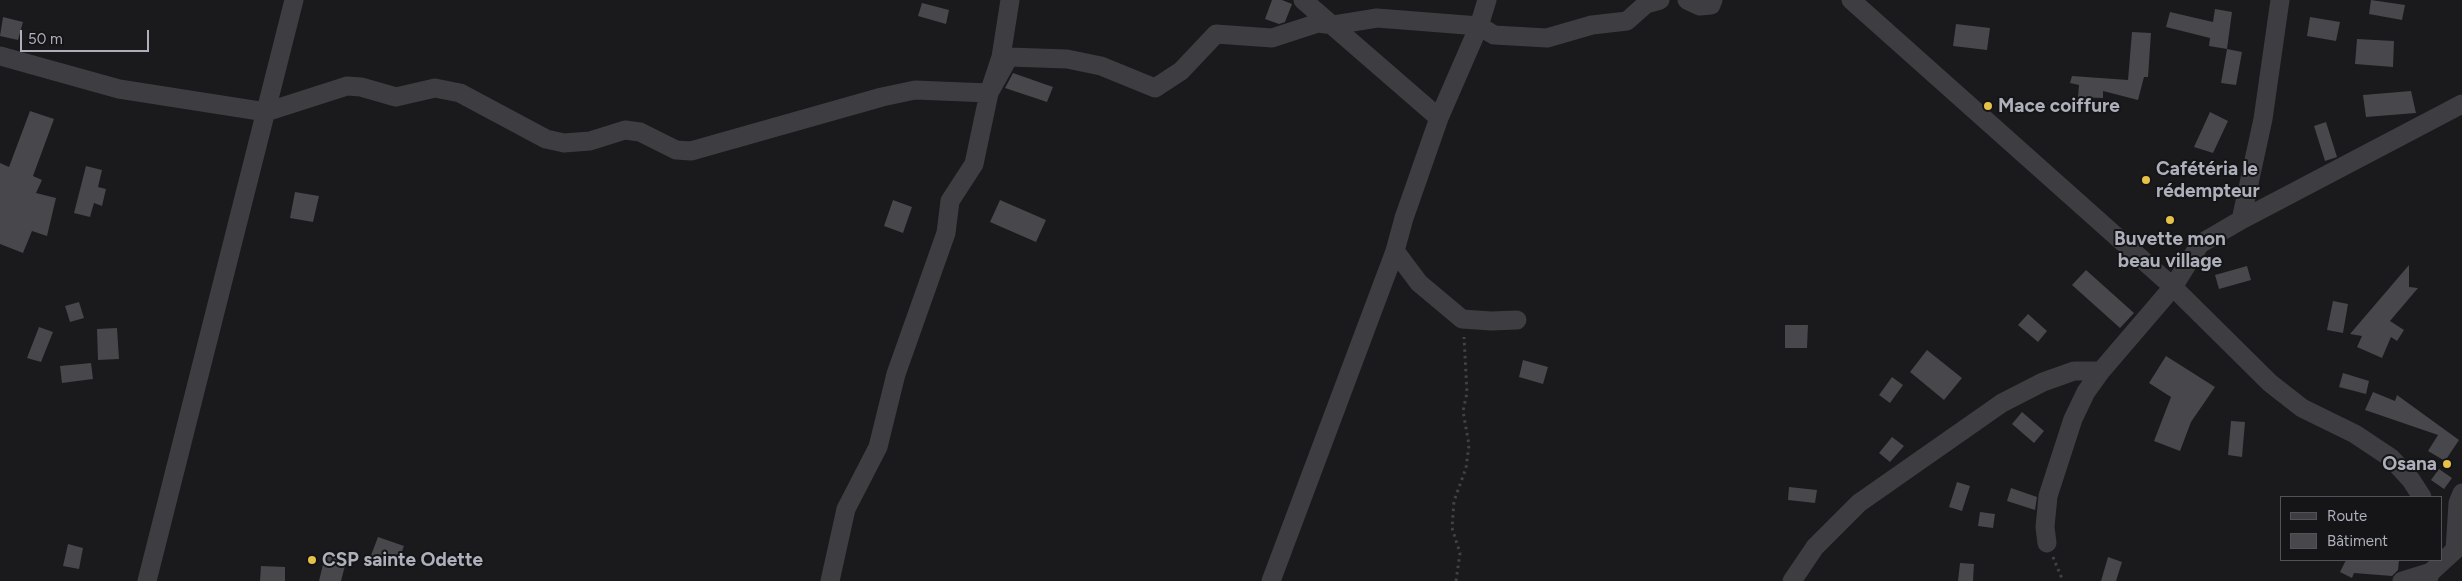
<!DOCTYPE html>
<meta charset="utf-8">
<style>
body{margin:0}
#map{position:relative;width:2462px;height:581px;overflow:hidden;background:#1a1a1c;font-family:Figtree,sans-serif}
canvas{display:block}
.legend{position:absolute;left:2280px;top:496px;width:162px;height:65px;box-sizing:border-box;background:#151517;border:1px solid #525358;margin:0;padding:6px 9px;list-style:none;font-size:15px;color:#adb0ba}
.legend li{display:flex;align-items:center;gap:10px;height:25px}
.legend b{width:25px;border:1px solid #525358}
.scale{position:absolute;left:20px;top:30px;width:129px;height:22px;box-sizing:border-box;border:2px solid #adb0ba;border-top:0;padding-left:6px;font-size:15px;line-height:18px;white-space:nowrap;color:#adb0ba;-webkit-text-stroke:4px #151517;paint-order:stroke}
</style>
<div id="map">
<canvas width="2462" height="581"></canvas>
<ul class="legend">
<li><b style="height:6px;background:#3d3d42"></b>Route</li>
<li><b style="height:14px;background:#47474c"></b>Bâtiment</li>
</ul>
<div class="scale">50 m</div>
</div>
<script>
const ctx = document.querySelector('canvas').getContext('2d');
ctx.lineJoin = 'round';
function fillPath(path, color) { ctx.fillStyle = color; ctx.fill(path, 'evenodd'); }
const shape = rows => new Path2D(rows.map(r => 'M' + r).join(''));
function trace(path, color, width, dash) { ctx.strokeStyle = color; ctx.lineWidth = width; ctx.lineCap = dash ? 'butt' : 'round'; ctx.setLineDash(dash || []); ctx.stroke(path); }
function write(font, color, halo, rows, align = 'center') {
  ctx.font = font + ' Figtree,sans-serif'; ctx.lineWidth = 4; ctx.setLineDash([]); ctx.textBaseline = 'middle'; ctx.strokeStyle = halo; ctx.fillStyle = color; for (const [text, x, y, turn = 0] of rows) {
    ctx.save(); ctx.translate(x, y); ctx.rotate((+turn || 0) * Math.PI / 180); ctx.textAlign = isNaN(turn) ? turn : align; if (halo) ctx.strokeText(text, 0, 0); ctx.fillText(text, 0, 0); ctx.restore();
  }
}
fillPath(shape([
 [1272,0,1282,0,1292,4,1285,22,1279,24,1265,19],
 [2371,0,2405,5,2402,20,2369,14],
 [922,3,949,10,946,24,918,16],
 [2215,9,2232,12,2227,49,2209,46,2210,38,2166,27,2170,12,2213,22],
 [3,17,23,22,18,40,0,36],
 [2310,17,2340,22,2336,41,2307,36],
 [1956,24,1990,28,1987,50,1953,46],
 [2132,32,2151,33,2148,77,2144,77,2138,100,2103,91,2103,98,2078,97,2079,85,2070,83,2072,76,2128,80],
 [2357,39,2394,41,2393,67,2355,64],
 [2227,49,2242,52,2236,85,2221,83],
 [1013,73,1053,87,1047,102,1005,88],
 [2411,91,2416,113,2366,117,2363,95],
 [30,111,54,119,33,176,42,180,36,193,56,198,47,236,32,231,23,253,0,244,0,163,9,167],
 [2210,112,2228,121,2213,153,2194,147],
 [2326,122,2337,157,2325,161,2314,126],
 [86,166,102,170,98,187,106,189,102,206,94,203,90,217,74,213],
 [295,192,319,196,313,222,290,218],
 [893,200,912,207,903,233,884,226],
 [1000,200,1046,220,1036,242,990,222],
 [2409,265,2409,287,2418,288,2390,321,2404,330,2397,341,2391,337,2382,358,2357,347,2362,336,2350,334],
 [2247,266,2251,280,2219,289,2215,275],
 [2086,270,2134,313,2120,328,2072,285],
 [2333,301,2348,304,2343,333,2327,330],
 [79,302,84,318,70,322,65,306],
 [2028,314,2047,331,2038,342,2018,325],
 [1785,325,1808,325,1807,348,1785,348],
 [39,327,53,332,41,362,27,358],
 [117,328,119,359,98,360,97,329],
 [1927,350,1962,378,1944,400,1910,372],
 [2166,356,2215,387,2191,422,2180,451,2154,441,2171,397,2149,383],
 [1523,360,1548,367,1543,384,1519,377],
 [91,363,93,379,62,383,60,366],
 [2343,373,2369,381,2366,394,2339,387],
 [1892,377,1903,385,1890,403,1879,395],
 [2373,392,2395,401,2397,395,2459,440,2445,461,2428,451,2438,435,2365,410],
 [2022,412,2044,431,2034,443,2012,424],
 [2231,421,2245,422,2242,457,2228,455],
 [1892,437,1904,446,1890,462,1879,453],
 [2439,469,2452,478,2444,489,2431,480],
 [1957,482,1970,486,1962,511,1949,507],
 [1789,487,1817,490,1815,503,1788,500],
 [2011,488,2037,497,2035,510,2007,501],
 [1980,512,1995,514,1993,528,1978,526],
 [378,537,404,546,396,567,370,558],
 [68,544,83,548,79,569,63,566],
 [326,552,347,558,341,581,319,581],
 [2108,557,2122,562,2116,581,2101,581],
 [2346,560,2399,560,2398,570,2392,576,2354,573,2352,578,2340,572],
 [1960,563,1974,564,1973,581,1958,581],
 [261,566,285,567,285,581,260,581]
]), '#47474c');
trace(shape([
 [2053,557,2063,581],
 [1456,581,1460,553,1452,528,1454,501,1466,468,1469,445,1463,411,1467,393,1464,337]
]), '#414247', 3, [2.5, 4]);
trace(shape([
 [1303,0,1439,118],
 [1687,0,1700,6,1711,5,1713,0],
 [1851,0,2173,287,2270,383,2302,408,2355,434,2391,458,2411,480,2422,497],
 [0,56,119,89,266,112,347,86,361,87,396,97,435,88,460,93,546,139,564,143,590,141,625,130,640,132,676,150,691,151,882,97,915,90,989,93,1009,57,1067,59,1101,66,1155,88,1181,71,1216,34,1272,38,1318,23,1334,25,1377,18,1479,26,1494,35,1547,38,1592,25,1627,21,1646,4,1660,0],
 [2241,220,2263,119,2280,0],
 [1395,251,1419,283,1462,319,1491,321,1517,320],
 [2047,543,2045,527,2048,496,2073,419,2086,392,2101,371],
 [147,581,294,0],
 [830,581,846,509,878,447,896,374,946,233,950,201,974,164,989,93,1001,57,1010,0],
 [1271,581,1395,251,1404,218,1439,118,1479,26,1487,0],
 [1792,581,1815,547,1859,503,2002,403,2043,382,2074,371,2101,371,2173,287,2200,244,2241,220,2462,104],
 [2402,581,2431,572],
 [2427,581,2431,572,2455,550,2458,503,2462,493]
]), '#3d3d42', 19);
for (const [x, y, r, color] of [
 [1988,106,5,"#e6c248"],
 [2146,180,5,"#e6c248"],
 [2170,220,5,"#e6c248"],
 [2447,464,5,"#e6c248"],
 [312,560,5,"#e6c248"]
]) { const dot = new Path2D(); dot.arc(x, y, r, 0, 2 * Math.PI); ctx.fillStyle = color; ctx.fill(dot); trace(dot, '#151517', 2); }
write('bold 19px', '#adb0ba', '#151517', [
 ["Mace coiffure",1998,106],
 ["Cafétéria le",2156,169],
 ["rédempteur",2156,191],
 ["Buvette mon",2170,239,"center"],
 ["beau village",2170,261,"center"],
 ["Osana",2437,464,"right"],
 ["CSP sainte Odette",322,560]
], 'left');
</script>
